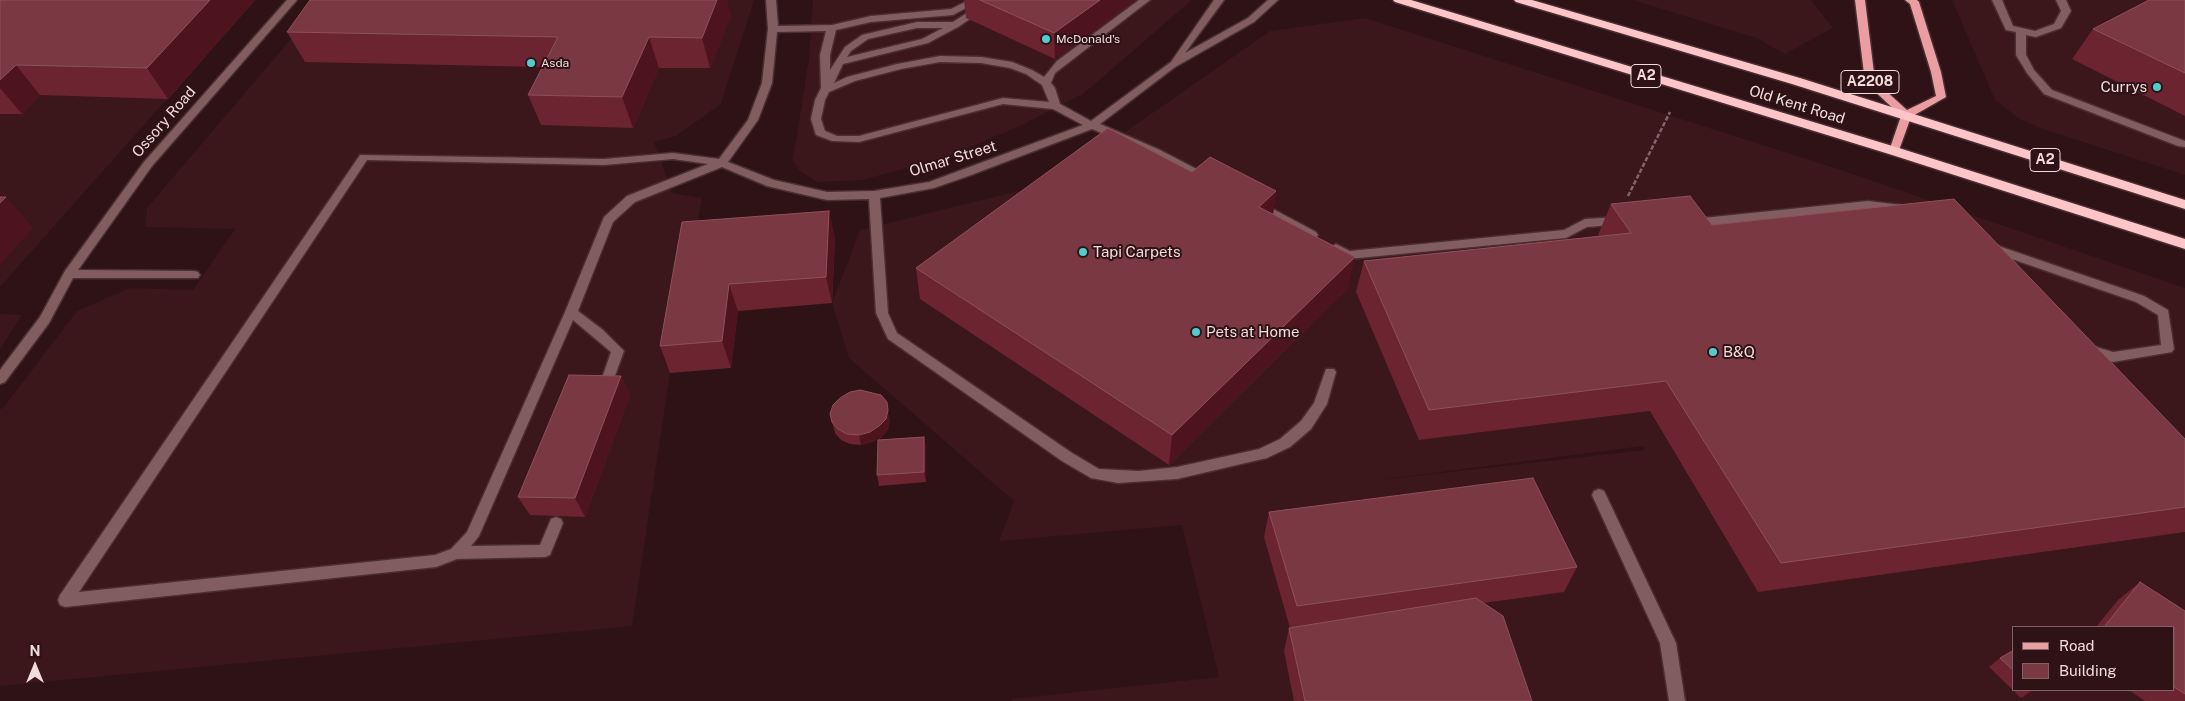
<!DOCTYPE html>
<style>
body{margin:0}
#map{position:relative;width:2185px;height:701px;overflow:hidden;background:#2f1215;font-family:"Public Sans",sans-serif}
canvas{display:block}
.legend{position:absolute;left:2012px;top:626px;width:162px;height:65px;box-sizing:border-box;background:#2f1215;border:1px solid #7d6365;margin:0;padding:6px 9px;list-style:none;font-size:15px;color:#f1dcdc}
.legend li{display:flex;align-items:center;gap:10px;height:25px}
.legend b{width:25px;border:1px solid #7d6365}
.north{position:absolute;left:10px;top:641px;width:50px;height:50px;-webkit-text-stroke:4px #2f1215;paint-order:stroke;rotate:0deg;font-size:14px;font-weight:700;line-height:20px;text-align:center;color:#f1dcdc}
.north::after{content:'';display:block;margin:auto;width:18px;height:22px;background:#f1dcdc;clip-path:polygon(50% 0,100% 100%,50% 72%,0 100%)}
</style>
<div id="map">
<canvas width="2185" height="701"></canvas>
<ul class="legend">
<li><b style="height:6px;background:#eb9ea2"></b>Road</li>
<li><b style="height:14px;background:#7a3842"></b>Building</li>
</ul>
<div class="north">N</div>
</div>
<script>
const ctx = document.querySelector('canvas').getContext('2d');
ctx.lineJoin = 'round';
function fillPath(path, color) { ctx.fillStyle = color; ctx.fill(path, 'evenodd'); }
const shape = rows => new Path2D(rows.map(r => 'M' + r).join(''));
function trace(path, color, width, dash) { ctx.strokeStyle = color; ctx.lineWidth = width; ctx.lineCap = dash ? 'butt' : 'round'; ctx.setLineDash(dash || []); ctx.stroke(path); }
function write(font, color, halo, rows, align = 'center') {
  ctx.font = font + ' "Public Sans",sans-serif'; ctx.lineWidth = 4; ctx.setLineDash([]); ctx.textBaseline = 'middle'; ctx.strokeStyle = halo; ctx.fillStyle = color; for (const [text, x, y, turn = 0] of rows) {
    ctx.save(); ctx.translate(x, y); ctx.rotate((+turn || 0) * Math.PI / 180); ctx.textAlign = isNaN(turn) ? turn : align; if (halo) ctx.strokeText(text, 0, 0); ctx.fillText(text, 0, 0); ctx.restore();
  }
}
fillPath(shape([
 [0,0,255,0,0,287],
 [324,0,754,0,721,104,676,136,654,142,672,193,702,198,670,373,632,626,0,686,0,409,3,408,77,311,130,288,193,290,235,229,145,227,147,208],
 [813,0,1192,0,1083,94,1022,125,950,156,862,180,817,182,799,170,793,160,809,58],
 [1633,0,1811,0,1833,28,1785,54,1756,38],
 [1952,0,2185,0,2185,175,2040,128,2018,118,1995,100],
 [1365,18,1841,170,2185,288,2185,701,1012,701,1011,699,1219,677,1182,525,999,541,1014,501,849,358,832,303,860,230,1023,190,1098,151,1270,31],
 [1643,446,1645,450,1370,481,1371,481],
 [2014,627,2174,627,2174,690,2014,690],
 [0,314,22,315,0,349]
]), '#3b161a');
const minor = shape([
 [287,0,297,0,152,166,78,270,194,271,198,272,200,275,198,278,73,278,49,323,5,382,0,384,0,370,40,317,65,271,144,162,287,0],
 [766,0,776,0,778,26,832,25,871,16,951,9,969,0,981,0,953,15,871,22,836,30,830,55,830,70,845,47,862,35,917,22,953,22,987,0,998,0,958,27,928,43,843,64,834,83,847,77,897,64,940,56,981,57,1012,62,1032,70,1044,77,1057,61,1139,0,1150,0,1055,73,1051,83,1055,88,1060,104,1091,121,1171,62,1214,0,1224,0,1185,53,1248,18,1268,0,1278,0,1254,22,1175,67,1100,124,1160,150,1210,176,1211,178,1210,180,1202,180,1152,154,1092,129,971,175,934,188,880,198,888,313,897,333,1072,453,1099,469,1139,471,1177,467,1259,449,1280,439,1301,421,1314,403,1326,369,1334,369,1336,372,1327,404,1311,429,1290,447,1267,458,1177,479,1118,483,1091,478,1062,461,888,339,876,313,869,199,827,200,767,186,722,167,635,202,613,222,578,311,603,330,624,351,612,384,611,387,606,389,601,387,600,384,611,352,573,320,479,536,471,546,540,545,551,519,556,517,561,519,563,523,550,555,545,557,457,559,436,567,65,607,60,605,58,600,60,595,360,155,604,159,673,153,719,159,748,120,762,83,768,29,766,0],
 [917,28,943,28,922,39,847,57,851,51,868,39,917,28],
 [826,31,820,55,821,88,815,100,811,119,816,135,832,141,859,142,1003,104,1053,109,1083,125,929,182,874,191,827,192,774,180,728,162,758,120,772,83,777,32,826,31],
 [940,62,981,63,1010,68,1026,74,1042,85,1049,102,1003,98,859,136,837,136,825,131,821,119,825,100,829,92,855,81,901,69,940,62],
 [673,159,708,164,627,196,604,217,565,312,467,532,451,549,435,555,79,592,367,160,604,165,673,159],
 [1992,0,2002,0,2013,26,2035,31,2054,24,2061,11,2056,0,2066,0,2071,11,2061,28,2036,37,2026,35,2026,55,2034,70,2052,90,2185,141,2185,147,2178,146,2044,94,2027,73,2016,55,2016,32,2006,30,1992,0],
 [1868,201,1901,205,1907,209,1901,213,1868,209,1703,226,1689,223,1687,220,1693,216,1703,218,1868,201],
 [1260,202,1316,232,1318,235,1316,238,1308,238,1256,209,1254,206,1256,203,1260,202],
 [1620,217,1626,221,1624,224,1587,227,1566,238,1348,259,1330,248,1336,244,1350,251,1564,230,1585,219,1620,217],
 [1990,243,2144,296,2168,310,2174,349,2172,352,2113,362,2085,353,2083,350,2085,347,2089,345,2113,352,2161,345,2158,315,2136,302,1986,250,1984,247,1990,243],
 [1599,489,1604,491,1606,495,1676,643,1685,701,1669,701,1660,643,1592,495,1594,491,1599,489]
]);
const major = shape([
 [1855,0,1865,0,1875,81,1907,110,1936,96,1931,72,1910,4,1905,0,1917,0,1919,2,1941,72,1946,97,1911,117,1898,153,1894,154,1889,151,1901,116,1865,82,1855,0]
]);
const highway = shape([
 [1393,0,1411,0,1899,148,2185,239,2185,249,1889,154,1395,2,1393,0],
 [1514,0,1532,0,1800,78,2185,200,2185,209,1792,84,1516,2,1514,0]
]);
trace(minor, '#4a2e31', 3);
trace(major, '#4a2e31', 3);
trace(highway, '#4a2e31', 3);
trace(shape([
 [1628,196,1670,112]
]), '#806668', 2.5, [4.5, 2]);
fillPath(minor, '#825d5f');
fillPath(major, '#eb9ea2');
fillPath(highway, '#fdc5c7');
fillPath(shape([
 [0,0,255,0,168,99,40,95,22,114,0,114],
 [964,0,1136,0,1055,59,966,18],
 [2185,0,2185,116,2072,59,2093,29],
 [731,15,710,68,659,68,633,128,541,125,528,95,542,67,305,62,287,32],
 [1192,172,1276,191,1273,214,1348,288,1169,465,920,299,916,268],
 [1611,204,1712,225,2185,439,2185,532,1758,592,1650,411,1419,440,1356,292,1364,261,1599,236,1598,235],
 [682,222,835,238,832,303,738,311,731,368,670,373,660,346],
 [621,376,630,395,585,517,530,515,518,497],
 [830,414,890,420,888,429,882,437,872,442,861,445,850,444,841,440,835,433],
 [924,437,926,448,926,482,879,486,877,475],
 [1269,512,1577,567,1564,592,1483,603,1532,701,1294,701,1284,651,1289,628,1290,628,1264,537],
 [2140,582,2185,611,2185,701,2145,701,2129,690,2174,690,2174,627,2096,627,2118,600],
 [2014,650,2014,690,2036,690,2021,698,1989,667,2000,658]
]), '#6c2430');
fillPath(shape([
 [210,0,255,0,168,99,147,68],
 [717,0,727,0,731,15,710,68,702,38],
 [1100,0,1136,0,1055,59,1054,33],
 [649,37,659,68,633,128,622,97],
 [16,65,40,95,22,114,0,88,0,80],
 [1276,191,1272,222,1259,207],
 [6,197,33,228,0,265,0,203],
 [829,211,835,238,832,303,826,277],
 [1355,257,1348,288,1169,465,1172,435],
 [729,284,738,311,731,368,722,341],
 [621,376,630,395,585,517,575,498],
 [888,410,890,420,888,429,882,437,872,442,861,445,859,435],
 [924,437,926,448,926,482,924,472],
 [2032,690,2036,690,2021,698]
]), '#4e141d');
const building = shape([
 [0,0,210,0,147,68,16,65,0,80,0,0],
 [310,0,717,0,702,38,649,37,622,97,528,95,558,37,287,32,310,0],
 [980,0,1100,0,1054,33,980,0],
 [2149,0,2185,0,2185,73,2093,29,2149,0],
 [1108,128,1192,172,1210,157,1276,191,1259,207,1355,257,1172,435,916,268,1108,128],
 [1690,196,1712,225,1954,199,2185,439,2185,507,1781,563,1666,381,1429,410,1364,261,1631,233,1611,204,1690,196],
 [0,197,6,197,0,203,0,197],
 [829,211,826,277,729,284,722,341,660,346,682,222,829,211],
 [569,375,621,376,575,498,518,497,569,375],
 [860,390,881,395,887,402,888,410,886,419,879,426,870,432,859,435,847,434,838,429,832,422,830,414,833,405,840,398,850,392,860,390],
 [924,437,924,472,877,475,878,440,924,437],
 [1533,478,1577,567,1297,606,1269,512,1533,478],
 [2140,582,2185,611,2185,694,2174,687,2174,627,2104,627,2140,582],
 [1476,598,1503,616,1532,701,1305,701,1289,628,1476,598],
 [2014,650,2014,671,2000,658,2014,650]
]);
fillPath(building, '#7a3842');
trace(building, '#8d515a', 1);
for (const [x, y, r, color] of [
 [1046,39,5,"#52cdce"],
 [531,63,5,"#52cdce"],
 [2157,87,5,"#52cdce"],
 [1083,252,5,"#52cdce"],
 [1196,332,5,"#52cdce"],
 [1713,352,5,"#52cdce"]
]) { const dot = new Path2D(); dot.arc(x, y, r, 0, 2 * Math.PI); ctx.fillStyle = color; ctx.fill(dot); trace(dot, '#2f1215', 2); }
write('12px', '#f1dcdc', '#2f1215', [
 ["McDonald's",1056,39],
 ["Asda",541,63]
], 'left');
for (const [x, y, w] of [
 [1646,76,30],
 [1870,82,58],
 [2045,160,30]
]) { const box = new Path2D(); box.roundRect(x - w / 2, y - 11.5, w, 23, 4); ctx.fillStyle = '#2f1215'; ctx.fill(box); trace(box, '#f1dcdc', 1); }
write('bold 14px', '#f1dcdc', null, [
 ["A2",1646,76],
 ["A2208",1870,82],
 ["A2",2045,160]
]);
write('15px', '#f1dcdc', '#2f1215', [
 ["Currys",2147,87,"right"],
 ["Tapi Carpets",1093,252],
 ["Pets at Home",1206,332],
 ["B&Q",1723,352]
], 'left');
write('15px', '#f1dcdc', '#2f1215', [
 ["Old Kent Road",1797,105,17],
 ["Ossory Road",164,122,-49],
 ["Olmar Street",953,159,-17]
]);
</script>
